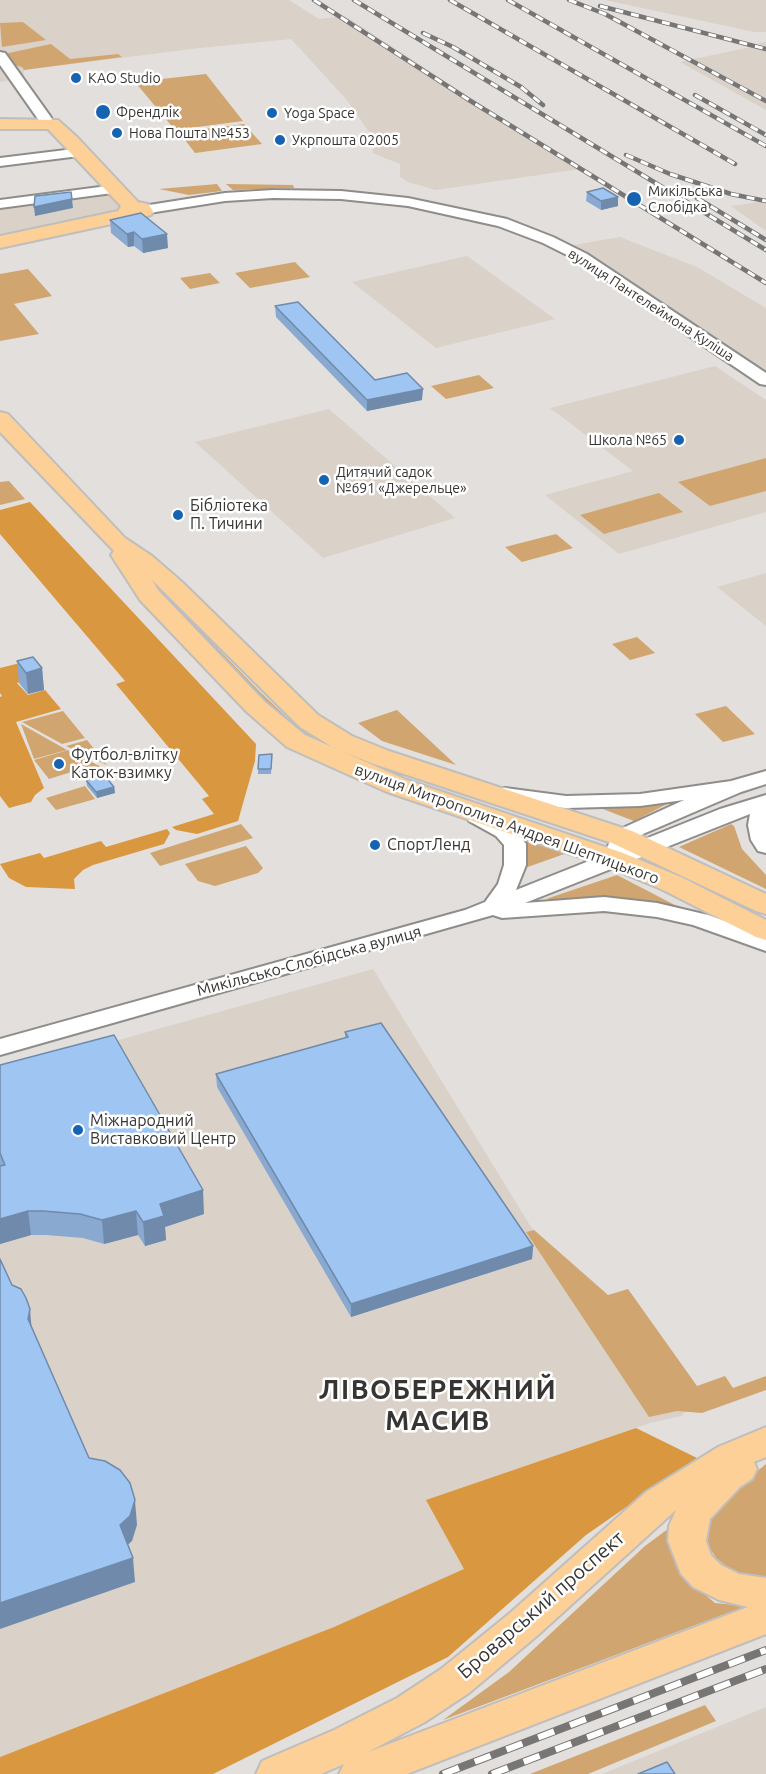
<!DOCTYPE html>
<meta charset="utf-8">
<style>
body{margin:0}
canvas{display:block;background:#e2dfdc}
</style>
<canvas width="766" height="1774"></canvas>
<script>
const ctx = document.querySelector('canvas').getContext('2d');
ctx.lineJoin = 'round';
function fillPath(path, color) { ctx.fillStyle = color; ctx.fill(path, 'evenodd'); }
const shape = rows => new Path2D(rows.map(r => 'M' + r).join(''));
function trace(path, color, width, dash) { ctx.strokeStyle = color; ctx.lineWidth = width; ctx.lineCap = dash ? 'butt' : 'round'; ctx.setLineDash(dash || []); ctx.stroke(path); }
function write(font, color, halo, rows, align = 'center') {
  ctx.font = font + ' Ubuntu,sans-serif'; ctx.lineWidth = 5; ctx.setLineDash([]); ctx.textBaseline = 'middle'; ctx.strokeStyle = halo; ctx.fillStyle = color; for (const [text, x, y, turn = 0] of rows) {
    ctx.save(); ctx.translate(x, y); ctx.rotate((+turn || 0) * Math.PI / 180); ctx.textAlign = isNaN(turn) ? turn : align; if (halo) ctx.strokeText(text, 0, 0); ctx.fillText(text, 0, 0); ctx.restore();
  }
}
fillPath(shape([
 [0,0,289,0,319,19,345,16,580,169,436,190,408,182,400,177,400,164,372,153,376,142,346,99,291,39,200,48,24,70,23,78,0,82],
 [605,0,766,0,766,32,754,32],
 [766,42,766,110,680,62,760,45,758,43],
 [111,191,123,204,122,210,30,231,0,235,0,206],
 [766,201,766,231,731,206],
 [620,237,697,267,766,308,766,374,574,245],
 [467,256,555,319,436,348,352,282],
 [715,366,766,400,766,512,619,554,545,495,633,471,550,408],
 [329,409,455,518,323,558,195,442],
 [766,573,766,626,717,587],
 [373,969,531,1227,608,1295,691,1407,681,1416,650,1423,427,1500,465,1569,334,1627,0,1757,0,1073],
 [766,1707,766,1774,602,1774]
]), '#dad2c9');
fillPath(shape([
 [23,22,46,40,2,47,0,23],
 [51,44,70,59,118,54,122,57,24,70,22,67,10,64,4,54],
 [206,74,243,121,175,130,135,82],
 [244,124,262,144,195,153,179,132],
 [217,184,222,191,189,195,159,189],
 [226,184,293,185,294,188,233,190],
 [295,262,310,277,250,288,235,273],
 [28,269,52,296,14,304,39,334,0,341,0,274],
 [210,273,220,283,190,289,180,278],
 [479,375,494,388,446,399,431,386],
 [766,458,766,491,710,506,678,482],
 [9,481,25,499,0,505,0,482],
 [659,493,683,512,604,534,580,515],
 [556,534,573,548,522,562,505,547],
 [154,583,259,691,295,725,291,728,189,630],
 [637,637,655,653,630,660,612,644],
 [726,706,755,734,723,742,695,714],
 [397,710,456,765,382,741,358,723],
 [63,711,85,738,62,744,22,722],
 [21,724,67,750,34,759],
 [87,740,107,765,66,746],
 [68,750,84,768,49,779,34,760],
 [72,752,109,771,84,778,78,771,85,768],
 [85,786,95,799,56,810,46,798],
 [671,802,634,821,595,806],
 [241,824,253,838,160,866,150,853],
 [731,824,734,826,742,849,766,875,766,889,679,847],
 [522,837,567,853,525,868,527,846],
 [246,846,263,868,258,873,215,886,198,881,185,864],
 [617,875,698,917,605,899,546,899],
 [534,1230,608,1295,628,1289,697,1386,725,1376,733,1388,766,1376,766,1390,702,1413,677,1411,649,1417,526,1232],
 [766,1464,766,1577,754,1578,734,1572,717,1559,706,1543,705,1525,723,1499],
 [680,1520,697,1588,715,1603,746,1606,443,1720,509,1672,645,1546],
 [705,1705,716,1721,588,1774,530,1774]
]), '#d1a570');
fillPath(shape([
 [30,502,256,744,255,761,238,821,197,834,176,830,172,827,214,814,202,799,209,796,116,684,125,681,0,534,0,510],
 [24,662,36,677,17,683,28,695,45,690,61,709,16,722,44,788,35,795,31,802,9,808,0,796,0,697,2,696,0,693,0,668],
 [167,829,170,833,164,844,93,865,83,870,74,879,75,889,26,887,9,878,0,864,40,853,44,858,101,841,106,847],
 [636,1428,697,1458,586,1535,448,1657,213,1774,0,1774,0,1757,334,1627,464,1569,426,1500]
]), '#d99740');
const minor = shape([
 [0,52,5,53,50,116,52,119,50,122,40,122,0,65,0,52],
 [82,148,87,149,89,152,87,155,0,166,0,158,82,148],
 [115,185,120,186,122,189,120,192,0,208,0,200,115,185],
 [273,190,341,191,408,198,507,219,553,237,587,254,766,373,766,385,760,384,577,260,543,243,498,226,408,206,341,199,273,198,225,201,143,214,136,210,143,206,225,193,273,190],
 [766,771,766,784,741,792,643,834,632,840,630,845,720,809,766,795,766,853,758,851,751,840,748,825,750,814,525,903,604,897,657,903,708,915,766,936,766,951,693,925,657,917,604,911,502,918,493,915,0,1055,0,1039,465,910,485,902,498,884,504,865,504,845,496,836,469,821,466,816,469,811,477,809,485,811,512,826,526,844,526,865,516,890,604,855,614,832,684,800,640,806,566,808,497,799,494,794,497,789,505,788,566,796,640,794,731,781,766,771]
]);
const major = shape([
 [0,119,58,120,77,137,138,202,148,204,153,211,151,215,144,217,0,248,0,236,118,211,121,206,48,129,0,129,0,119],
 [0,412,8,414,125,538,152,556,182,582,318,715,352,736,389,751,632,831,766,894,766,914,756,911,612,843,371,763,334,748,300,727,152,580,158,590,265,702,305,735,407,780,623,853,681,877,766,920,766,940,756,937,661,889,603,865,387,792,287,747,247,712,140,600,111,555,114,551,0,432,0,412],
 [766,1427,766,1457,754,1462,757,1469,752,1479,740,1487,710,1519,706,1541,711,1555,721,1565,739,1574,766,1578,766,1634,407,1774,339,1774,344,1764,321,1774,256,1774,262,1761,334,1730,397,1698,441,1669,510,1613,646,1492,718,1447,766,1427],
 [676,1510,669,1526,668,1541,681,1574,693,1587,719,1600,748,1607,368,1752,425,1722,469,1693,538,1635,676,1510]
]);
trace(minor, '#8f8d8a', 4);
trace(major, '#bfbebe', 4);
fillPath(minor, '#fff');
fillPath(major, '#fcd096');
const railFar1 = shape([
 [314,0,469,100,766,283],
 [354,0,766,250],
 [450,0,735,164],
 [508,0,766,146],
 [569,0,605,14,766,101],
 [600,6,766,49],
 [423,33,453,47,521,87,543,105],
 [695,95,766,135],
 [626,155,670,174,731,194,766,201],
 [697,198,766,240]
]);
const rail = shape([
 [443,1774,766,1650],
 [492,1774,766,1669]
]);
trace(railFar1, '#787674', 4.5);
trace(rail, '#787674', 8);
trace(railFar1, '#fff', 3, [8]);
trace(rail, '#fff', 6, [17]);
fillPath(shape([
 [587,192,618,197,618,206,601,210,586,201],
 [110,220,168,248,143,253,134,246,128,247,111,233],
 [275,306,375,380,422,400,367,411,276,317],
 [17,661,42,668,44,690,28,694,19,683],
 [272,754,271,774,258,774,259,755],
 [86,780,114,787,115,793,97,798,87,786],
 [345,1032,533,1246,532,1259,351,1317,217,1087,216,1074,345,1038],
 [0,1065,204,1214,165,1227,166,1240,145,1246,138,1235,104,1244,83,1238,46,1235,31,1235,0,1244]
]), '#89a9d1');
fillPath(shape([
 [618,197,618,206,601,210,601,201],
 [72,199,73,208,35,216,34,207],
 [134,232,134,246,128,247,127,234],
 [167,234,168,248,143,253,142,239],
 [423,389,422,400,367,411,367,400],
 [42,668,44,690,28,694,26,673],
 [114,787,115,793,97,798,96,792],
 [203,1190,204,1214,165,1227,166,1240,145,1246,143,1222,160,1204],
 [28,1211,31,1235,0,1244,0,1219],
 [136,1211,138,1235,104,1244,102,1220],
 [533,1246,532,1259,351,1317,351,1304],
 [30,1309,32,1333,28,1319],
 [135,1500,137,1525,132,1541,122,1550,120,1525],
 [133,1558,135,1582,0,1629,0,1603]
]), '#6f8aaa');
const building = shape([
 [603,188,618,197,601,201,587,192,603,188],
 [71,192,72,199,34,207,35,196,71,192],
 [141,213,167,234,142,239,134,232,127,234,110,220,141,213],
 [298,302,375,380,407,373,423,389,367,400,275,306,298,302],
 [33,657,42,668,26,673,17,661,33,657],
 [272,754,271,769,258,769,259,755,272,754],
 [104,775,114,787,96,792,86,780,104,775],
 [381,1023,533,1246,351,1304,216,1074,348,1037,345,1032,381,1023],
 [114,1035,203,1190,160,1204,164,1216,143,1222,136,1211,102,1220,80,1214,43,1211,28,1211,0,1219,0,1166,5,1165,0,1153,0,1065,114,1035],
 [0,1259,12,1285,21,1289,26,1298,30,1309,28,1319,89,1458,105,1461,120,1470,130,1483,135,1500,130,1516,120,1525,133,1558,0,1603,0,1259],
 [667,1762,675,1774,638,1774,667,1762]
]);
fillPath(building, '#9fc5f3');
trace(building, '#6f8aaa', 1.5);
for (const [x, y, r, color] of [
 [76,78,6,"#1663b2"],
 [103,112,8,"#1663b2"],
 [272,113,6,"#1663b2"],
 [117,133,6,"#1663b2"],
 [280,140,6,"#1663b2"],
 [634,199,8,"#1663b2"],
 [679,440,6,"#1663b2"],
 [324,480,6,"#1663b2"],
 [178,515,6,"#1663b2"],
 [59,764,6,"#1663b2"],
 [375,845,6,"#1663b2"],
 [78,1130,6,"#1663b2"]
]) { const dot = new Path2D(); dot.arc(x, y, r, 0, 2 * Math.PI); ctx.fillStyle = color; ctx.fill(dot); trace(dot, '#fff', 2); }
write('14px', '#363533', '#fff', [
 ["KAO Studio",88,78],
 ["Френдлік",116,112],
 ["Yoga Space",284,113],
 ["Нова Пошта №453",129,133],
 ["Укрпошта 02005",292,140],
 ["Микільська",648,191],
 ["Слобідка",648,207],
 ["Школа №65",667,440,"right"],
 ["Дитячий садок",336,472],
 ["№691 «Джерельце»",336,488]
], 'left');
write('14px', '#363533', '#fff', [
 ["вулиця Пантелеймона Куліша",651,305,33]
]);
write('16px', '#363533', '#fff', [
 ["Бібліотека",190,506],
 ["П. Тичини",190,524],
 ["Футбол-влітку",71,755],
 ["Каток-взимку",71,773],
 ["СпортЛенд",387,845],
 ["Міжнародний",90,1121],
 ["Виставковий Центр",90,1139]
], 'left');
write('16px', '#363533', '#fff', [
 ["вулиця Митрополита Андрея Шептицького",507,824,20],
 ["Микільсько-Слобідська вулиця",309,961,-15]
]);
write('20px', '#363533', '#fff', [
 ["Броварський проспект",541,1605,-41]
]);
ctx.letterSpacing = '1.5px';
write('bold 27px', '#363533', '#fff', [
 ["ЛІВОБЕРЕЖНИЙ",438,1390],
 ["МАСИВ",438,1421]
]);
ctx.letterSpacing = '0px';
</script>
